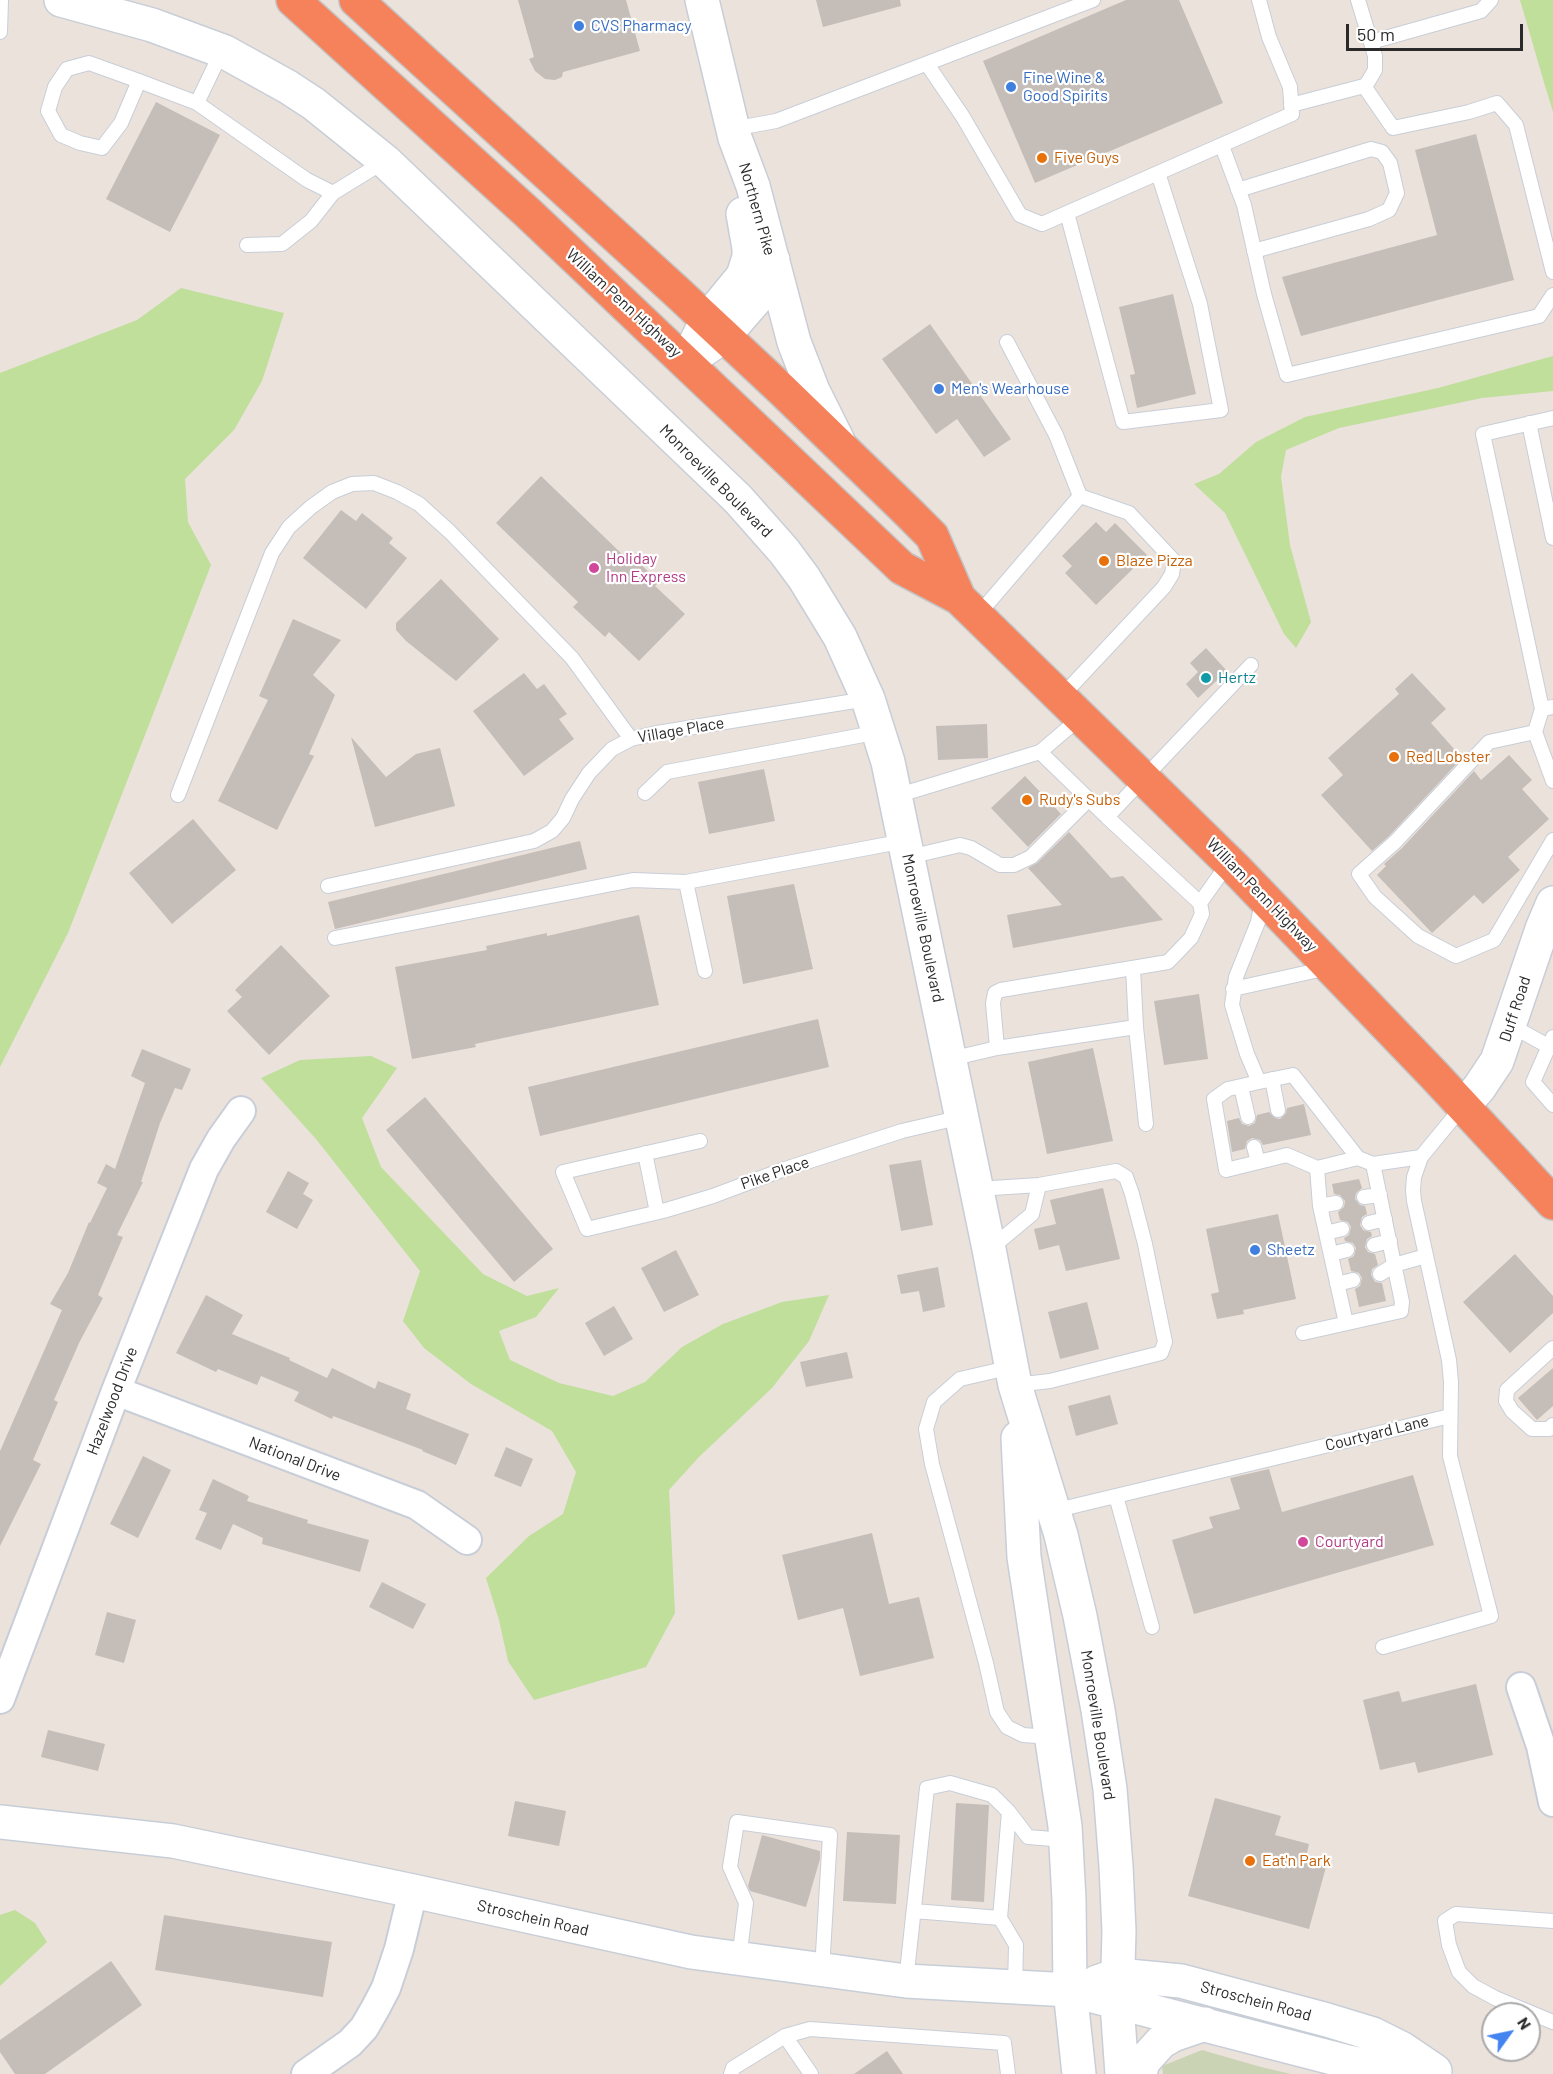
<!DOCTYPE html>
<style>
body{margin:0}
#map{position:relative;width:1553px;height:2074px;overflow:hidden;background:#ebe2dc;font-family:Barlow,sans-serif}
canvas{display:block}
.north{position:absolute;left:1481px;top:2002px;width:60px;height:60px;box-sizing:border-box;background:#fff;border:2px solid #aaa;border-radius:50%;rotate:57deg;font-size:16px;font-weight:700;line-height:24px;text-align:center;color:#2a2a2a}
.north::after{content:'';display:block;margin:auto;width:21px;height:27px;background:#4384f1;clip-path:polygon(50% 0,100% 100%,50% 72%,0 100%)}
.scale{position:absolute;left:1346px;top:24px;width:177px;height:27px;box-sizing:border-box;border:3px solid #2a2a2a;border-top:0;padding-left:8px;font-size:18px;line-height:21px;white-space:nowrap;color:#2a2a2a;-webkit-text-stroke:4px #fff;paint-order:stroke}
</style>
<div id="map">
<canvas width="1553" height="2074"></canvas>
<div class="north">N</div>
<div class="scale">50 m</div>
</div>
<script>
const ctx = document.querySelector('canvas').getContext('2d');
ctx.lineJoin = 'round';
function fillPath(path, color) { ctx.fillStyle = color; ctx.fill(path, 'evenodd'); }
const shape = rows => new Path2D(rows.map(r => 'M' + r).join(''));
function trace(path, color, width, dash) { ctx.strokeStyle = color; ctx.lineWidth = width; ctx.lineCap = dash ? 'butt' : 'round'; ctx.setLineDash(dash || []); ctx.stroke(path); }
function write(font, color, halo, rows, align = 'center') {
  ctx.font = font + ' Barlow,sans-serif'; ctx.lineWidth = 4.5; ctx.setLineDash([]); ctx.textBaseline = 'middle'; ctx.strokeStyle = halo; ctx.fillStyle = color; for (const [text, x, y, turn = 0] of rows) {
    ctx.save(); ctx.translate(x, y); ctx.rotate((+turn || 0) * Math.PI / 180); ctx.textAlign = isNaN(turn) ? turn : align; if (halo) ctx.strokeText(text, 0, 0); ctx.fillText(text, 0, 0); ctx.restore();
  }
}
fillPath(shape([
 [1520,0,1553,0,1553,112,1543,79],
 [181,288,284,313,262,381,234,430,185,479,188,522,211,565,68,933,0,1067,0,373,137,320],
 [1553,356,1553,391,1482,398,1339,428,1286,450,1281,477,1290,545,1311,622,1296,648,1284,634,1225,513,1194,484,1219,474,1256,442,1305,417,1438,388],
 [371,1056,397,1068,362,1118,381,1167,483,1274,527,1296,559,1288,536,1317,499,1331,510,1360,559,1383,613,1396,645,1382,682,1347,723,1324,782,1302,829,1295,809,1341,772,1388,698,1458,669,1490,675,1613,646,1667,534,1700,508,1661,499,1620,486,1578,529,1536,563,1514,576,1472,552,1431,471,1384,424,1348,403,1321,420,1271,316,1139,261,1078,300,1060],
 [15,1910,35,1923,47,1942,0,1986,0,1915]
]), '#bfdf9b');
fillPath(shape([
 [1202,2050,1261,2067,1291,2074,1163,2074,1162,2066]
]), '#cad4b4');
fillPath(shape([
 [518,0,626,0,640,51,563,72,562,77,555,80,545,79,535,71,529,59,534,57],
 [816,0,900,0,901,6,823,27],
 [1126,0,1179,0,1223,103,1035,183,983,61],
 [156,102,220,135,170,232,106,199],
 [1476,134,1514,280,1301,336,1282,277,1437,235,1415,150],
 [1173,294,1196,394,1137,408,1130,375,1135,374,1119,307],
 [930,324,1011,439,984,457,957,419,936,434,882,359],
 [541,476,623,555,627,551,659,582,655,586,685,614,639,661,609,632,605,637,573,607,578,602,496,523],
 [341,510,356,521,362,513,393,538,389,543,407,558,366,609,303,558],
 [1096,522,1106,532,1115,523,1147,555,1096,605,1065,573,1072,566,1062,556],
 [441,579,499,639,456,681,406,641,396,630,396,623],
 [293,619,341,640,313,675,335,695,309,754,314,756,277,830,218,801,268,700,259,696],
 [1206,648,1227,671,1198,698,1186,684,1198,672,1190,663],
 [524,673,537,689,544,684,567,714,559,719,574,739,524,776,473,711],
 [1412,673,1446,709,1431,723,1462,758,1389,836,1372,851,1321,795,1343,775,1328,758,1399,694,1395,689],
 [987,724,988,758,938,760,936,726],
 [351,737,386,777,416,754,440,748,455,806,375,827],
 [1509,755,1532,780,1522,789,1549,819,1508,857,1520,870,1483,904,1474,895,1432,933,1377,875,1386,866,1384,864,1402,848,1474,771,1481,780],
 [764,769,775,821,709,834,698,782],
 [1025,776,1061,814,1028,847,991,808],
 [193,819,236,870,172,924,129,873],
 [1069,832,1111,878,1123,876,1163,920,1013,948,1007,915,1062,905,1028,868,1037,863],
 [580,841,587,869,335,929,328,902],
 [794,884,813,969,743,984,727,896],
 [639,915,659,1005,475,1044,476,1047,412,1059,395,967,487,950,486,946,547,933,547,936],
 [281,945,330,996,269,1055,227,1011,242,997,235,990],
 [1199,994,1208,1059,1164,1065,1154,1001],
 [818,1019,829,1067,540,1136,528,1087],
 [1093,1048,1113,1141,1047,1154,1028,1062],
 [142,1049,191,1069,182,1090,175,1088,160,1123,141,1182,143,1182,117,1235,123,1237,98,1295,103,1298,80,1341,54,1400,58,1402,33,1460,41,1464,0,1546,0,1451,62,1310,50,1304,68,1273,89,1222,90,1223,107,1188,97,1183,106,1164,115,1169,145,1083,131,1076],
 [425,1097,553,1249,514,1282,386,1130],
 [1304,1104,1311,1135,1263,1145,1260,1140,1252,1138,1247,1141,1245,1149,1232,1152,1227,1121,1239,1118,1242,1124,1249,1126,1255,1123,1257,1115,1269,1112,1275,1118,1280,1119,1286,1113,1287,1108],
 [921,1160,933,1225,901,1231,889,1165],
 [288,1171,309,1183,303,1194,313,1200,297,1229,266,1212],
 [1359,1179,1362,1188,1356,1193,1355,1199,1360,1205,1365,1206,1367,1214,1362,1217,1360,1225,1363,1230,1371,1232,1372,1236,1367,1239,1365,1247,1368,1252,1375,1254,1378,1265,1372,1269,1371,1275,1375,1282,1382,1283,1386,1301,1359,1307,1355,1289,1360,1286,1362,1278,1359,1273,1351,1271,1348,1259,1354,1256,1356,1248,1353,1243,1345,1241,1344,1238,1349,1235,1351,1227,1348,1222,1340,1220,1338,1212,1344,1207,1345,1201,1340,1195,1334,1194,1332,1184],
 [1103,1188,1120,1259,1066,1271,1059,1245,1039,1250,1034,1229,1056,1224,1050,1200],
 [1278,1214,1296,1299,1243,1310,1244,1314,1217,1319,1211,1294,1219,1292,1206,1229],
 [676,1250,699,1295,664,1312,641,1268],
 [1515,1254,1553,1296,1553,1313,1510,1353,1463,1302],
 [938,1267,945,1307,923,1312,919,1291,901,1294,897,1275],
 [206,1295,243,1315,232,1334,290,1358,289,1360,327,1378,332,1368,375,1389,378,1381,411,1394,406,1409,469,1434,456,1465,422,1451,423,1450,333,1416,332,1419,294,1401,299,1392,261,1376,257,1385,218,1369,216,1372,176,1353],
 [1087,1302,1099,1349,1060,1359,1048,1312],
 [614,1306,633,1339,604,1356,585,1323],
 [847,1352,853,1378,806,1387,800,1362],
 [1553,1368,1553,1406,1537,1420,1518,1398],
 [1110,1395,1118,1424,1076,1436,1068,1406],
 [506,1447,533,1459,521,1487,494,1476],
 [143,1456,171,1470,138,1538,110,1524],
 [1269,1469,1282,1512,1413,1475,1434,1545,1194,1614,1172,1540,1213,1528,1209,1517,1240,1509,1230,1478],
 [213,1479,249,1496,247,1501,308,1520,307,1523,369,1540,360,1572,262,1544,263,1538,233,1524,221,1550,195,1539,207,1513,199,1510],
 [872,1533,889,1604,919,1597,934,1658,860,1676,843,1608,798,1620,782,1555],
 [382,1582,426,1604,413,1629,369,1607],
 [107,1612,136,1620,124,1663,95,1655],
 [1476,1684,1493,1755,1418,1773,1415,1762,1380,1770,1363,1700,1399,1691,1402,1702],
 [48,1730,105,1744,98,1771,41,1757],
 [1215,1798,1281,1816,1275,1835,1309,1844,1305,1861,1326,1867,1309,1929,1188,1896],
 [515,1801,566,1811,559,1846,508,1836],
 [956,1803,989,1805,984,1902,951,1900],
 [847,1832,900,1835,896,1904,843,1901],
 [762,1835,820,1851,820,1859,806,1907,750,1891,748,1886],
 [164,1915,332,1942,323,1997,155,1970],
 [111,1961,142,2005,45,2074,15,2074,0,2052,0,2040],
 [887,2051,903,2074,854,2074]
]), '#c4bdb8');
const lane = shape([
 [1358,0,1375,56,1375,70,1365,87],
 [0,32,1,0],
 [1371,42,1481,11,1491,0],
 [927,64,963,117,1020,215,1042,224,1292,114,1290,87,1269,37,1259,0],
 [139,81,121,123,102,148,80,143,61,135,48,111,55,87,67,69,89,63,139,81,197,103,307,180,333,193],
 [197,103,222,51],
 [1291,105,1364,86,1393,128,1469,112,1497,103,1516,125,1553,272],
 [732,129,776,121,1093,0],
 [1222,146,1244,205,1264,294,1287,375,1539,316,1553,295],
 [1238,190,1371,149,1382,152,1390,163,1397,193,1389,210,1369,219,1254,251],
 [1067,213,1123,422,1221,410,1200,304,1158,173],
 [247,245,282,244,311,221,333,193,385,161],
 [1007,342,1056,435,1080,496],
 [1529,423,1553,538],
 [977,616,1080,496,1129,513,1174,561,1172,574,1164,587,1061,697],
 [1553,707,1542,709,1535,732,1553,781],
 [1542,709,1483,434,1553,418],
 [1535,732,1489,742,1395,842,1359,874,1375,897,1418,936,1456,956,1494,940,1553,840],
 [645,793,667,772,879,732],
 [178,795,272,553,289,527,311,507,332,492,352,484,374,483,397,492,419,504,450,532,572,658,631,739],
 [896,796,1040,752,1081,717],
 [1107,817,1251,665],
 [909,857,960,845,971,848,1000,865,1014,865,1031,857,1089,799],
 [686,882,705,971],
 [328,886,534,841,552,831,563,818,572,799,589,773,612,749,631,739,657,733,867,699],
 [1262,901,1258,922,1236,977,1232,1005,1247,1054,1259,1082,1293,1075,1358,1158,1373,1164,1421,1157],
 [1200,903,1229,862],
 [335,938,633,880,686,882,905,841],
 [1133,968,1136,1027,1146,1124],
 [1233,989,1328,968],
 [1510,1025,1548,1046],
 [1553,1037,1533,1082,1553,1105],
 [997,1048,1136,1027],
 [950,1059,997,1048,993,1003,995,993,1001,990,1168,962,1191,938,1202,914,1200,903,1107,817,1040,752],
 [1272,1079,1278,1110],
 [1259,1082,1228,1089,1214,1099,1226,1170,1287,1155,1317,1168,1358,1158],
 [1241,1087,1248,1117],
 [700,1141,563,1172,587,1229,663,1211,713,1196,782,1170,902,1131,962,1117],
 [1254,1147,1258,1162],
 [645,1153,657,1212],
 [1317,1168,1320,1206,1346,1323],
 [977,1189,1039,1185,1116,1171,1126,1177,1132,1194,1145,1244,1165,1342,1161,1353,1050,1381,1015,1385],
 [1364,1197,1380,1195],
 [1320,1206,1336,1203],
 [1369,1223,1385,1219],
 [1326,1233,1342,1229],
 [1374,1245,1390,1241],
 [991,1248,1032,1214,1039,1185],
 [1331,1254,1347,1250],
 [1380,1274,1394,1265,1426,1256],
 [1337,1284,1353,1280],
 [1303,1333,1401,1311,1402,1302,1373,1164],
 [1553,1348,1507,1390,1506,1401,1512,1411,1532,1429,1549,1429,1553,1425],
 [1012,1367,960,1379,934,1402,926,1429,932,1464,986,1663,997,1712,1007,1727,1023,1735,1051,1737],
 [1116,1496,1152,1627],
 [1053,1511,1450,1416],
 [1383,1647,1491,1616,1450,1456,1451,1382,1449,1360,1414,1201,1413,1190,1414,1177,1421,1157,1463,1106],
 [1009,1812,1000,1918,1016,1945,1015,1988],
 [914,1911,1000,1918],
 [1553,1921,1456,1914,1445,1921,1449,1945,1459,1972,1473,1986,1495,1998,1553,2022],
 [739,1959,746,1903,730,1867,737,1822,830,1835,822,1970],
 [906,1981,927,1788,950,1783,992,1795,1009,1812,1028,1837,1065,1840],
 [785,2036,811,2074],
 [731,2074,733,2068,785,2036,810,2029,1004,2043,1008,2074]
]);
const street = shape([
 [116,1391,417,1505,467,1540],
 [1521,1687,1541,1746,1553,1802],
 [0,1699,116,1391,204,1169,221,1139,241,1111],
 [306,2074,350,2043,364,2028,375,2009,386,1988,399,1949,413,1891]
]);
const secondary = shape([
 [61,0,152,25,225,52,288,87,314,104,385,161,738,499,784,551,804,578,840,637,868,699,888,762,989,1249,1015,1385,1061,1535,1080,1616,1098,1710,1110,1789,1116,1866,1119,1931,1117,2004,1122,2074],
 [702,0,735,138,753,186,794,342,813,391,838,441],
 [702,351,724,336,757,298,764,287,773,260],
 [686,362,707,320,743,276,749,257,749,248,743,214],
 [1463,1106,1479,1088,1497,1061,1542,929,1553,903],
 [1018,1438,1024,1557,1065,1826,1069,1900,1070,1990,1079,2074],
 [0,1822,173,1841,413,1891,691,1952,906,1981,1070,1990,1348,2062,1391,2070,1433,2071],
 [1097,1982,1118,1975,1181,1981,1327,2020,1373,2034,1401,2048,1435,2071],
 [1140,2074,1143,2062,1161,2042,1173,2035,1205,2024]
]);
const highway = shape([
 [293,0,528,213,902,568,959,598,1234,867,1434,1075,1553,1203],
 [356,0,677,292,782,390,908,512,932,536,959,598]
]);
trace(lane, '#c8ced7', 16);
trace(street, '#c8ced7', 32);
trace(secondary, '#c8ced7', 36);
trace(highway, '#c3c3c3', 36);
trace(lane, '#fff', 14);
trace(street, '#fff', 28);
trace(secondary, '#fff', 33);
trace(highway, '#f6825c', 33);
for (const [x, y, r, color] of [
 [579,26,6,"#3f7fe0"],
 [1011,87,6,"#3f7fe0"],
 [1042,158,6,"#e8710a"],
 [939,389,6,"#3f7fe0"],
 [1104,561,6,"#e8710a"],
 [594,568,6,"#d1479c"],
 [1206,678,6,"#0f9aa8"],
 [1394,757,6,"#e8710a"],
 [1027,800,6,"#e8710a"],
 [1255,1250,6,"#3f7fe0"],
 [1303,1542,6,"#d1479c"],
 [1250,1861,6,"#e8710a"]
]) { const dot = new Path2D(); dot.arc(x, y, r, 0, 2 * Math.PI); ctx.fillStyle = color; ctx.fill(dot); trace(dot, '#fff', 2); }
write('16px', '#366cbe', '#fff', [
 ["CVS Pharmacy",591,26],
 ["Fine Wine &",1023,78],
 ["Good Spirits",1023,96],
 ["Men's Wearhouse",951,389],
 ["Sheetz",1267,1250]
], 'left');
write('16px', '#c56008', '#fff', [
 ["Five Guys",1054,158],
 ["Blaze Pizza",1116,561],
 ["Red Lobster",1406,757],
 ["Rudy's Subs",1039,800],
 ["Eat'n Park",1262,1861]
], 'left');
write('16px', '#2a2a2a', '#fff', [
 ["Northern Pike",757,209,74],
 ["William Penn Highway",624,303,43],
 ["Monroeville Boulevard",716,481,45],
 ["Village Place",681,730,-10],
 ["William Penn Highway",1262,895,46],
 ["Monroeville Boulevard",923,928,78],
 ["Duff Road",1515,1009,-72],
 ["Pike Place",775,1173,-19],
 ["Hazelwood Drive",112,1401,-69],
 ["Courtyard Lane",1377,1433,-14],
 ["National Drive",295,1459,21],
 ["Monroeville Boulevard",1098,1725,81],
 ["Stroschein Road",533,1918,13],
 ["Stroschein Road",1256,2001,15]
]);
write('16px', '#b23c85', '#fff', [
 ["Holiday",606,559],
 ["Inn Express",606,577],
 ["Courtyard",1315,1542]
], 'left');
write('16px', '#0d838f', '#fff', [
 ["Hertz",1218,678]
], 'left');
</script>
